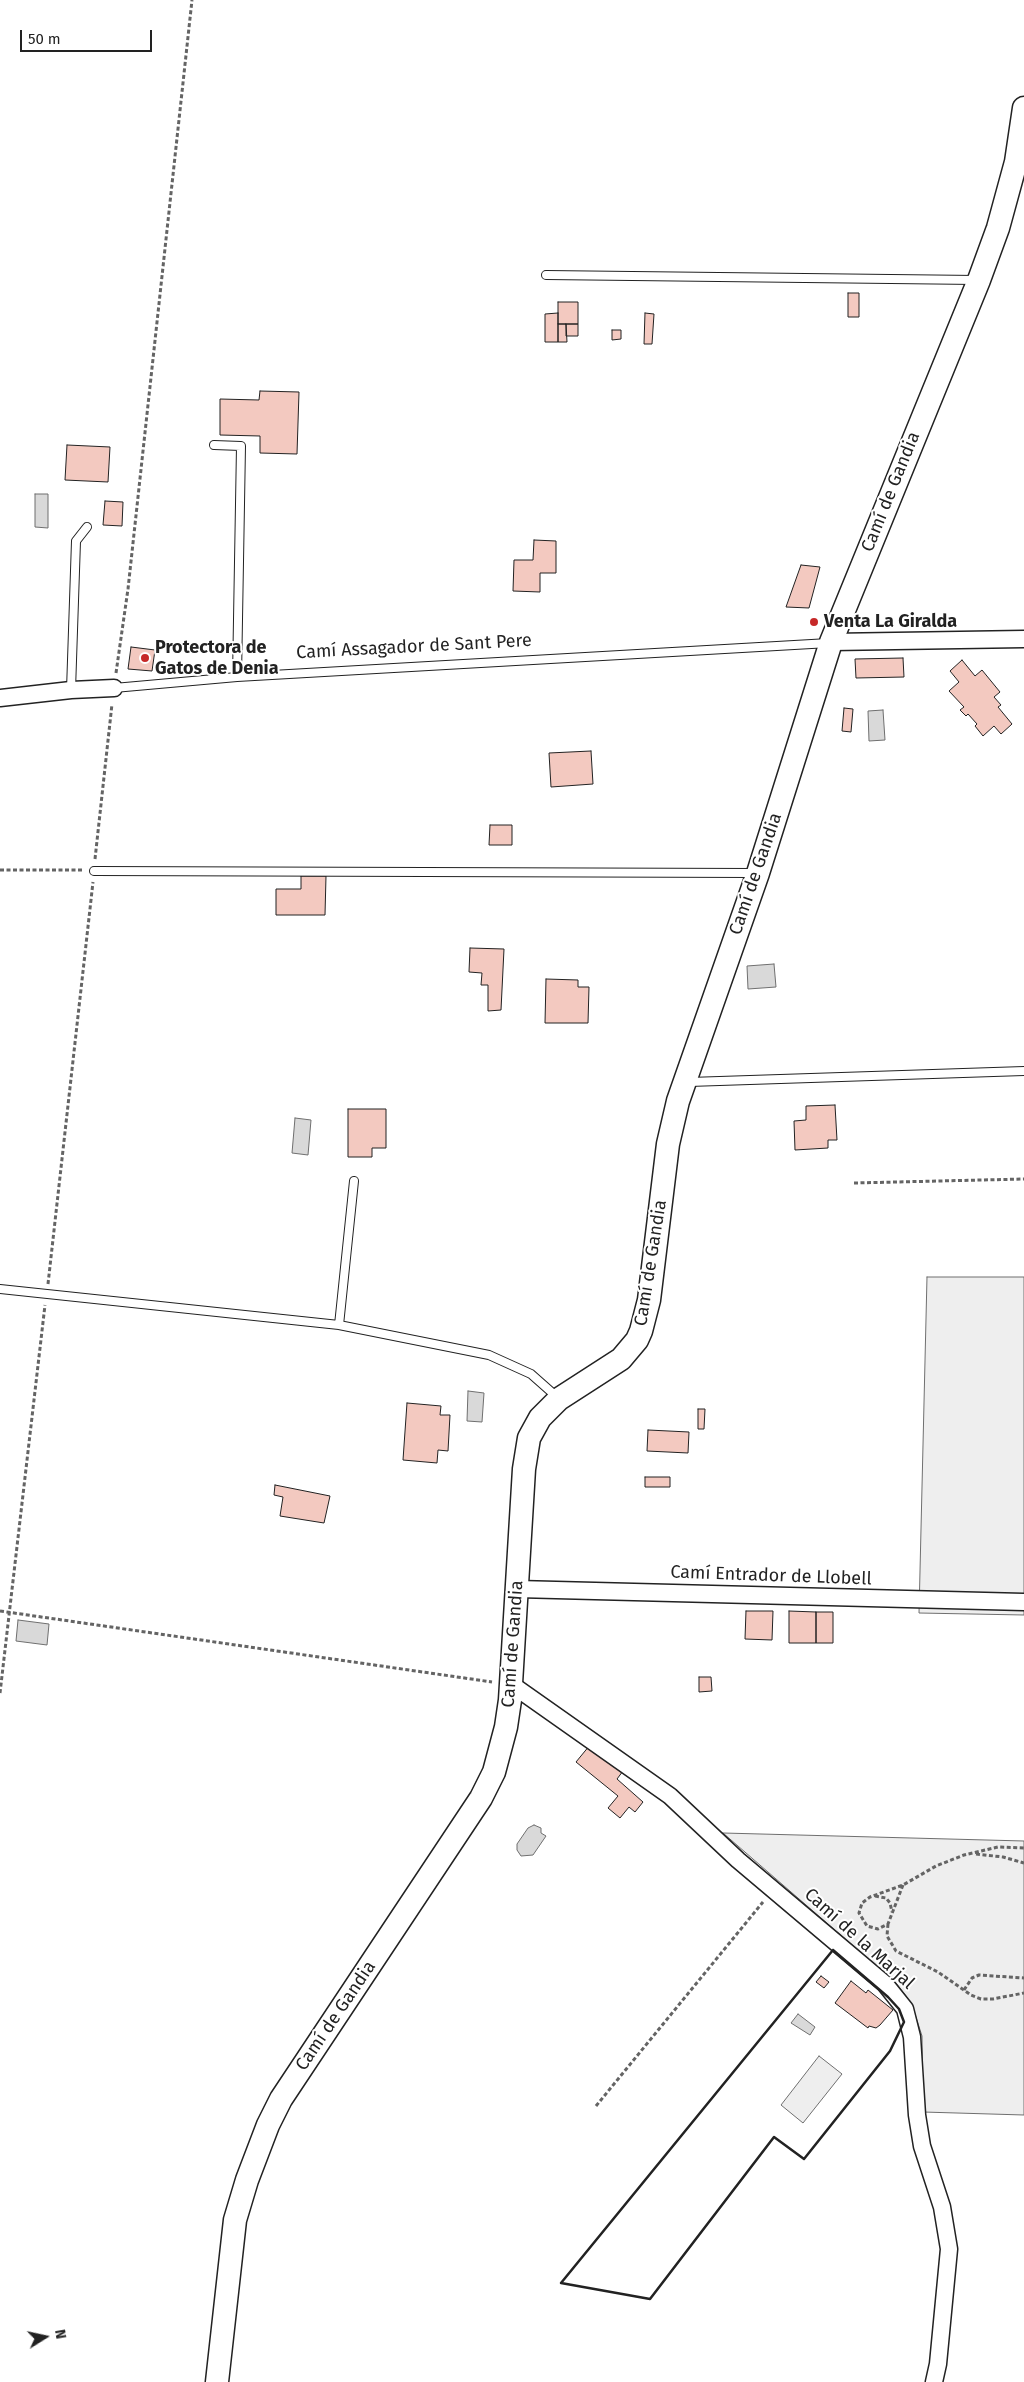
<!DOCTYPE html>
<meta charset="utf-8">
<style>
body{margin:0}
#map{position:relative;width:1024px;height:2382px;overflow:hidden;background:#fff;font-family:"Fira Sans",sans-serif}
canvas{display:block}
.north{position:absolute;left:20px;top:2312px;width:50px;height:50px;-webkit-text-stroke:4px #fff;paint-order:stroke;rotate:80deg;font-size:14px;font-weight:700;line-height:20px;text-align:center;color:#222}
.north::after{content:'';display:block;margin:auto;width:18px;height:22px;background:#222;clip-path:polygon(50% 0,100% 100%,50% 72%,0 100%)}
.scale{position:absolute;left:20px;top:30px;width:132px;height:22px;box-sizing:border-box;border:2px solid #222;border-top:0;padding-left:6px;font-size:15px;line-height:18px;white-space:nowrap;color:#222;-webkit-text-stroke:4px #fff;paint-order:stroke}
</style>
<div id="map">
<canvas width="1024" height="2382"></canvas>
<div class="north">N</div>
<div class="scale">50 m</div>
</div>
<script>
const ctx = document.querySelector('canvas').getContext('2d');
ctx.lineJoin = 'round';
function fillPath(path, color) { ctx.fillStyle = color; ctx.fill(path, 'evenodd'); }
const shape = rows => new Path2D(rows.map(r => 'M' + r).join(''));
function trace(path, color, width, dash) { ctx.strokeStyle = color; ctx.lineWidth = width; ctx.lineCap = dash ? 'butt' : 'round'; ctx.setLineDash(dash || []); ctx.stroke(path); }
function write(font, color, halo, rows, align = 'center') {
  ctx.font = font + ' "Fira Sans",sans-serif'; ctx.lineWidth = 4; ctx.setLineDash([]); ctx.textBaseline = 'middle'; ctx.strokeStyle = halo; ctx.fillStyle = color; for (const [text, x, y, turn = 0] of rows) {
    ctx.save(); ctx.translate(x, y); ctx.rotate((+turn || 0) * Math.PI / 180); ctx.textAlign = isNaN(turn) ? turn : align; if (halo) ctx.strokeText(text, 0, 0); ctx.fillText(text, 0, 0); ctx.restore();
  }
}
const green = shape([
 [927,1277,1024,1277,1024,1615,919,1613,927,1277],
 [723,1833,1024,1841,1024,2115,923,2112,922,2036,913,2008,906,1996,896,1983,723,1833],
 [819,2056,842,2074,803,2123,781,2105,819,2056]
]);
fillPath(green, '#eee');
trace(green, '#6f6f6f', 1);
const water = shape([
 [35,494,48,494,48,528,35,527,35,494],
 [883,710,885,740,869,741,868,711,883,710],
 [774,964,776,987,748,989,747,966,774,964],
 [295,1118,311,1120,308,1155,292,1153,295,1118],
 [468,1391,484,1393,482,1422,467,1421,468,1391],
 [18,1620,49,1624,47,1645,16,1641,18,1620],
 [534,1825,541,1828,541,1833,546,1836,533,1855,521,1856,517,1850,517,1844,528,1828,534,1825],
 [798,2014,815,2027,810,2035,791,2023,798,2014]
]);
fillPath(water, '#d9d9d9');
trace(water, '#6f6f6f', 1);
const building = shape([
 [848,293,859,293,859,317,848,317,848,293],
 [558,302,578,302,578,324,558,324,558,302],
 [558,313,558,342,545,342,545,314,558,313],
 [645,313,654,314,652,344,644,344,645,313],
 [558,324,566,324,567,342,558,342,558,324],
 [566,324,578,324,578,336,566,336,566,324],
 [612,330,621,330,621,339,612,340,612,330],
 [260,391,299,392,297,454,260,453,260,436,220,435,220,399,259,400,260,391],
 [67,445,110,447,108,482,65,480,67,445],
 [105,501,123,502,122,526,103,525,105,501],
 [534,540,556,541,556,573,540,573,540,592,513,591,514,560,533,560,534,540],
 [801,565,820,567,809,608,786,607,801,565],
 [131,647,155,650,152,671,128,669,131,647],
 [903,658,904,677,856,678,855,659,903,658],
 [962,660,975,676,982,670,1000,692,994,697,1001,705,998,707,1012,724,1001,734,994,726,983,736,975,726,977,724,968,714,966,716,960,710,964,707,949,691,959,682,950,671,962,660],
 [844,708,853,709,851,732,842,731,844,708],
 [591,751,593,784,551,787,549,753,591,751],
 [490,825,512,825,512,845,489,845,490,825],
 [301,876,326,876,325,915,276,915,276,889,301,889,301,876],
 [470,948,504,949,501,1010,488,1011,488,985,481,985,482,973,469,972,470,948],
 [546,979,578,980,578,987,589,987,588,1023,545,1023,546,979],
 [835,1105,837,1140,828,1140,828,1148,795,1150,794,1121,806,1120,806,1106,835,1105],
 [348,1109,386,1109,386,1148,372,1148,372,1157,348,1157,348,1109],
 [407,1403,441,1406,440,1415,450,1415,448,1451,438,1450,437,1463,403,1460,407,1403],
 [698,1409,705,1409,704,1429,698,1429,698,1409],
 [648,1430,689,1432,688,1453,647,1451,648,1430],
 [645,1477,670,1477,670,1487,645,1487,645,1477],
 [275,1485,330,1496,324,1523,280,1516,283,1497,274,1495,275,1485],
 [746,1611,773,1611,772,1640,745,1639,746,1611],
 [789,1611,816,1612,816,1643,789,1643,789,1611],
 [816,1612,833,1612,833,1643,816,1643,816,1612],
 [699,1677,711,1677,712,1691,699,1692,699,1677],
 [590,1745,623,1771,617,1779,643,1802,635,1812,629,1807,620,1818,608,1808,618,1796,576,1762,590,1745],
 [821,1976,829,1982,824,1988,816,1982,821,1976],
 [851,1981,866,1993,868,1990,893,2010,880,2025,876,2028,869,2026,868,2028,835,2003,851,1981]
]);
fillPath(building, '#f3c9c0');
trace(building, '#222', 1);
const service = shape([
 [546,275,977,280],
 [214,445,241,446,237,677],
 [114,688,237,677,829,643],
 [71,690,76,541,87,527],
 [94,871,755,873],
 [689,1082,1024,1071],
 [0,1289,339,1325,489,1355,531,1374,557,1397],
 [339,1325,354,1181]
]);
const minor = shape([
 [831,642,1024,639],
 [0,698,71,690,114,688],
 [517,1589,1024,1602],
 [511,1684,670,1796,738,1860,885,1984,905,2009,912,2037,917,2115,922,2146,942,2207,949,2249,938,2364,934,2382]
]);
const secondary = shape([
 [217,2382,235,2220,247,2180,268,2125,281,2099,481,1798,494,1772,506,1727,510,1700,524,1469,529,1438,540,1418,559,1399,621,1359,637,1340,641,1331,649,1300,668,1144,678,1101,758,873,831,642,979,280,998,228,1016,162,1024,108]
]);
trace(service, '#222', 10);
trace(minor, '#222', 19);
trace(secondary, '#222', 25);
trace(shape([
 [116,673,128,589,192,0],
 [95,859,112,704],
 [0,870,84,870],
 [854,1183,1024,1179],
 [48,1284,93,882],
 [0,1611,492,1682],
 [0,1693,45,1305],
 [976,1854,1003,1857,1024,1863],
 [903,1885,888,1924,878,1929,867,1926,859,1913,862,1903,870,1897,903,1885,936,1866,964,1855,998,1847,1024,1848],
 [875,1896,886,1898,890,1903,892,1912],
 [888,1924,887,1936,896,1951,938,1972,971,1995,981,1999,993,1999,1024,1993],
 [964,1990,972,1978,979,1975,1024,1978],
 [596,2106,763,1902]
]), '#646464', 3, [4, 2.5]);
trace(service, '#fff', 8);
trace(minor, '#fff', 16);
trace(secondary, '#fff', 22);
trace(shape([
 [833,1950,888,1997,899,2009,904,2022,890,2051,804,2159,774,2137,650,2299,561,2283,833,1950]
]), '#222', 2.5);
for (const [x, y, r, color] of [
 [814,622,5,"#c62828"],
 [145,658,5,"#c62828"]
]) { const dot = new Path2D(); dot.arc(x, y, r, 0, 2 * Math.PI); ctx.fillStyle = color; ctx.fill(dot); trace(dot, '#fff', 2); }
write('18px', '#222', '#fff', [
 ["Camí de Gandia",891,492,-68],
 ["Camí Assagador de Sant Pere",414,647,-3],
 ["Camí de Gandia",756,874,-71],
 ["Camí de Gandia",651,1263,-81],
 ["Camí Entrador de Llobell",771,1576,2],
 ["Camí de Gandia",513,1644,-86],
 ["Camí de la Marjal",859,1939,42],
 ["Camí de Gandia",336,2016,-56]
]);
write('bold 18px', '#222', '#fff', [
 ["Venta La Giralda",824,622],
 ["Protectora de",155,648],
 ["Gatos de Denia",155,669]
], 'left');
</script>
